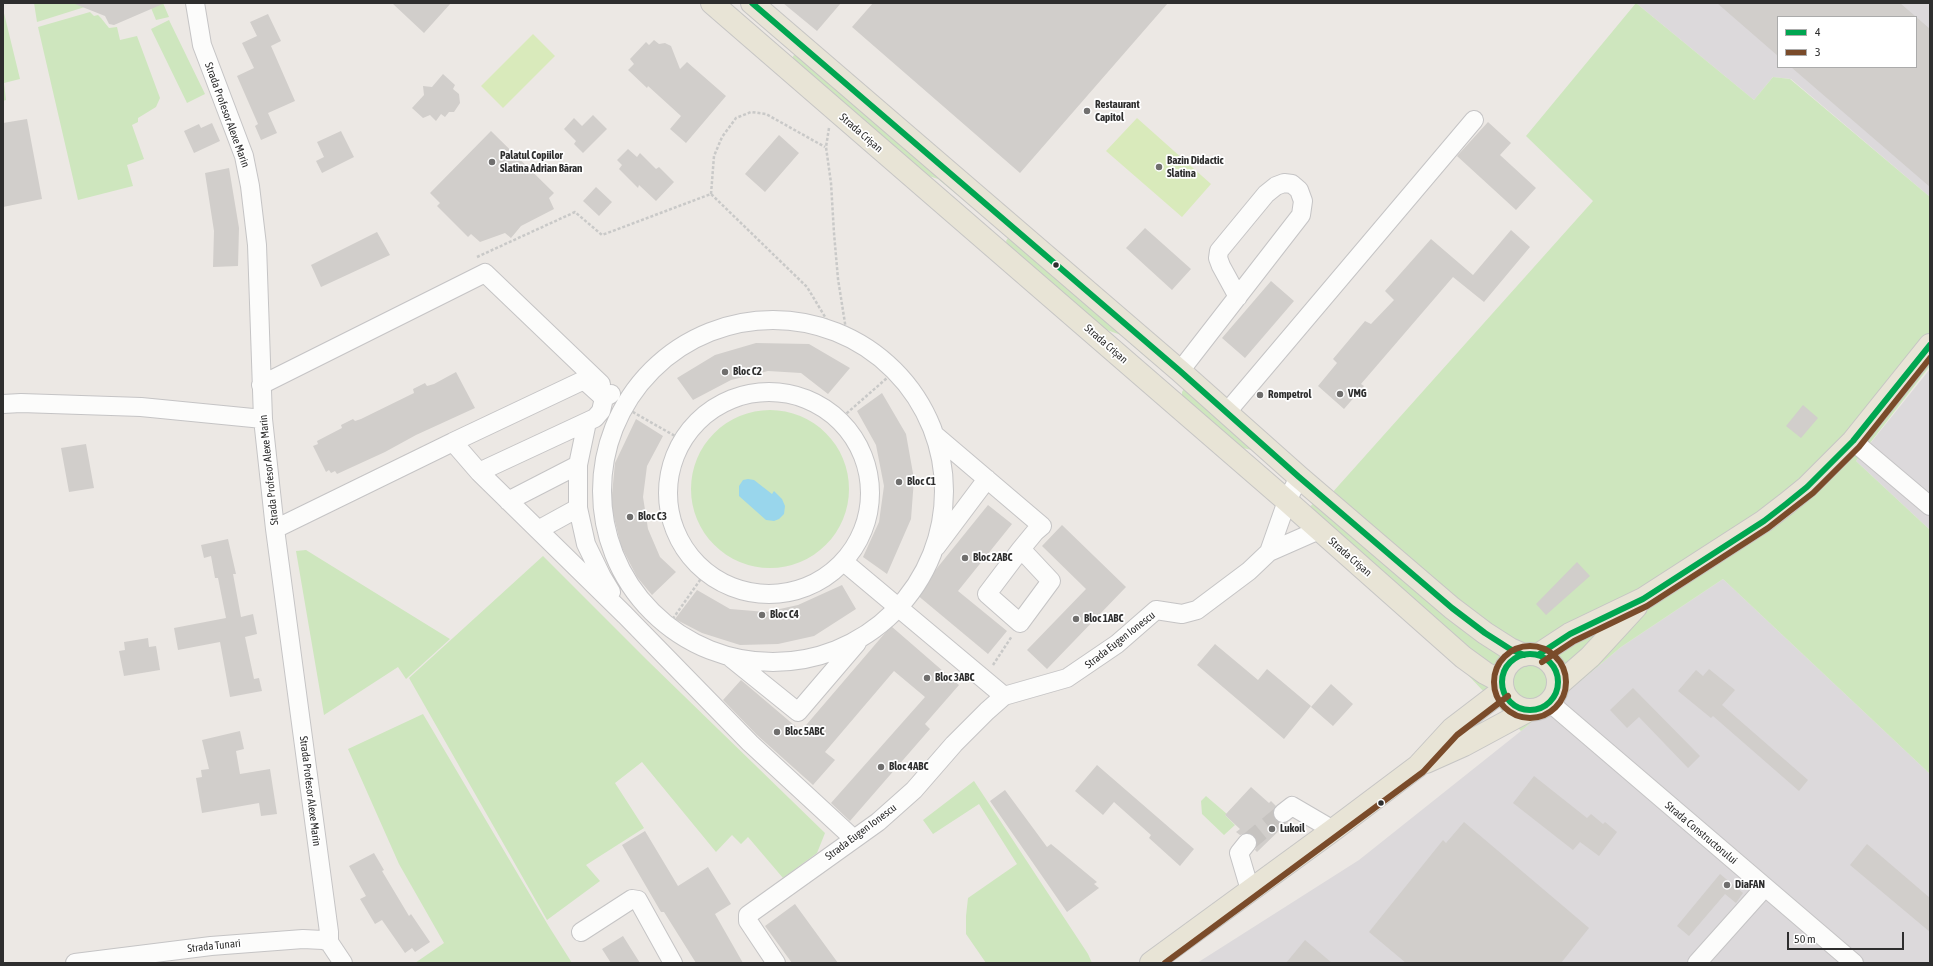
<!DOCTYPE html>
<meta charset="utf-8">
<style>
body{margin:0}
#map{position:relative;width:1933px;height:966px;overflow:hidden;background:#ece8e4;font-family:"Asap Condensed",sans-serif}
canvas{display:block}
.frame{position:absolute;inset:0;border:4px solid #2e2e2e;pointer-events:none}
.legend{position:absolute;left:1777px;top:16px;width:140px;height:52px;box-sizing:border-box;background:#fff;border:1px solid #ababab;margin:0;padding:5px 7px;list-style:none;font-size:12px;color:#2e2e2e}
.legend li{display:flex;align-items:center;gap:8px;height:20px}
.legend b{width:20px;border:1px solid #ababab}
.scale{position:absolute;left:1787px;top:932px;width:117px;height:18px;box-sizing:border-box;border:2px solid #2e2e2e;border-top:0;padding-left:5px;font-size:12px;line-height:14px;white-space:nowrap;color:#2e2e2e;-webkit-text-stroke:3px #fff;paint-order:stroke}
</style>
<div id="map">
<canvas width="1933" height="966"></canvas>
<div class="frame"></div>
<ul class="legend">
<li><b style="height:5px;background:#00a651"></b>4</li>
<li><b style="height:5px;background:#7a4b2a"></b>3</li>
</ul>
<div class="scale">50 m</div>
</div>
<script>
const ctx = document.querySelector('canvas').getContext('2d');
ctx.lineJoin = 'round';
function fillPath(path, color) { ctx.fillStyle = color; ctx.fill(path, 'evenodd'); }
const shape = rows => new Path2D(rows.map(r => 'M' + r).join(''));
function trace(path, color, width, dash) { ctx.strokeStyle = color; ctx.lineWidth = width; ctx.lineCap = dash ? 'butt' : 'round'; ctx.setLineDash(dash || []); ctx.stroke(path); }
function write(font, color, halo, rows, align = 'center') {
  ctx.font = font + ' "Asap Condensed",sans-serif'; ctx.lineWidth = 3.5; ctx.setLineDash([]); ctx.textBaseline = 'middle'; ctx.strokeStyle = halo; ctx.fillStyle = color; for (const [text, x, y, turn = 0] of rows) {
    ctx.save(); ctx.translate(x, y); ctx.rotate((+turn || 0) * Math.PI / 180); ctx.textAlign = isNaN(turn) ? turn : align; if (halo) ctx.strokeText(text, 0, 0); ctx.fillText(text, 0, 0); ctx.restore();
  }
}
fillPath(shape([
 [1636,3,1930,3,1930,197,1791,79,1773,77,1754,100],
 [1778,17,1916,17,1916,67,1778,67],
 [1930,369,1930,530,1856,461],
 [1723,579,1930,774,1930,963,1197,963,1359,860,1521,731,1621,647]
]), '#dcd9db');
fillPath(shape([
 [34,3,89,3,88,6,37,22],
 [149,3,163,3,169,17,156,20],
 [1636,3,1754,100,1773,77,1790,79,1930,197,1930,366,1856,461,1930,530,1930,774,1723,579,1621,647,1521,731,1468,675,1410,624,1309,508,1317,499,1323,503,1593,201,1526,136],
 [3,9,20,79,4,83,6,100,3,101],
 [90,12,94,16,98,15,101,18,109,28,117,27,120,40,137,36,160,98,156,107,138,118,138,122,132,125,144,159,127,165,133,186,78,200,38,27],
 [169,20,205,94,187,103,151,29],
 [794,55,800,56,973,205,972,207,938,179,923,174,793,63,792,58],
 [1008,238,1011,238,1151,358,1149,360,1121,335,1104,329,1007,244,1006,241],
 [1184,389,1256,451,1243,448,1182,398,1182,392],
 '691 489a79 79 0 1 1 158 0a79 79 0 1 1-158 0Z',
 [306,550,450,639,406,679,398,667,324,715,296,551],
 [543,556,647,660,825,833,817,853,783,878,748,837,741,844,732,835,716,852,642,762,615,783,644,828,586,865,600,881,547,920,409,678],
 [423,714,548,925,572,963,415,963,444,943,399,864,348,749],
 [974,781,1088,954,1092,963,986,963,966,934,966,916,968,898,1017,864,979,804,933,834,923,820],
 [1206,796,1227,814,1225,815,1235,825,1224,835,1202,814,1201,801]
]), '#cee6be');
fillPath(shape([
 [533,34,555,56,503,108,481,86],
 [1137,118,1211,184,1182,217,1106,151]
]), '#d9eabb');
fillPath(shape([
 [748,479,754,480,772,494,774,491,782,499,785,506,784,514,779,519,774,521,766,520,739,496,739,486,743,480]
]), '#99d6ec');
fillPath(shape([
 [75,3,165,3,114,25,109,24,105,16,75,4],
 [392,3,451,3,424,33],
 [783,3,841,3,817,31],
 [873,3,1168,3,1020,173,852,27],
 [1717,3,1900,3,1930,29,1930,187,1791,67,1916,67,1916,17,1778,17,1778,56],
 [268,14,281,41,271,46,295,101,268,113,277,133,261,140,255,126,258,124,237,76,254,68,242,43,257,36,250,22],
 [654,40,659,44,665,43,671,46,680,69,687,62,726,96,686,143,670,129,681,116,648,86,647,88,628,70,634,64,630,59,646,42,649,45],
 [443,74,455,85,453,89,459,94,460,103,454,112,449,112,445,117,441,114,436,121,430,115,423,118,412,108,424,95,423,86,432,87],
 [593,115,607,129,583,153,574,144,576,141,564,129,574,118,582,126],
 [27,119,42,199,3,207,3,123],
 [1488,122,1511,143,1500,155,1536,188,1516,210,1457,156],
 [212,123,220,141,194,153,184,131,199,124,201,128],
 [341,131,354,157,322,173,316,161,324,157,317,142],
 [491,131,554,193,549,198,554,209,521,226,511,238,505,233,480,242,471,234,468,237,437,206,440,203,430,193],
 [779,135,799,153,765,192,745,174],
 [628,149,637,157,640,153,656,169,659,167,674,182,656,201,639,185,638,188,619,169,622,165,617,160],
 [229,168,239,228,238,266,213,267,214,231,205,173],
 [596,187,612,202,599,216,583,201],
 [1145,228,1191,269,1172,290,1126,248],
 [1511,230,1530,247,1484,302,1453,277,1361,384,1364,386,1344,409,1318,386,1337,363,1333,359,1365,321,1371,324,1394,300,1385,291,1431,239,1473,275],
 [377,232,390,255,321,287,311,265],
 [1271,281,1294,301,1245,358,1222,338],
 [756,343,809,344,850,368,828,394,801,373,768,371,731,380,693,400,677,378,715,355],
 [456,372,475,408,416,435,385,452,337,474,335,471,331,473,329,470,326,472,313,446,318,444,317,441,342,428,341,425,353,419,355,421,361,419,414,393,413,389,425,383,427,386,434,384],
 [882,393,906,434,914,479,911,519,887,574,863,557,879,522,884,486,876,445,857,411],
 [1803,405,1818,418,1801,438,1786,426],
 [636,419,663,436,647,466,643,497,648,529,660,557,676,572,652,595,637,577,621,546,611,505,615,463],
 [86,444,94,488,69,492,61,448],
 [988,505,1012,524,958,591,1007,631,988,654,916,594],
 [1062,525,1126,587,1047,669,1027,650,1086,589,1042,546],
 [228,539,236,574,233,574,241,617,253,614,257,634,245,637,254,679,259,678,262,691,230,697,220,642,178,650,174,628,226,618,218,578,215,578,211,556,204,558,201,545],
 [1577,562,1590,576,1546,615,1536,604],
 [842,585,856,609,814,636,778,644,740,645,702,633,675,619,697,590,730,609,766,612,798,605],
 [891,626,959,685,925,724,930,729,850,821,831,803,925,697,894,671,825,752,835,760,813,785,757,735,723,700,741,680,801,731],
 [148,638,149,647,156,646,160,670,124,676,119,651,125,650,124,642],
 [1215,644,1258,680,1267,669,1311,706,1284,739,1197,665],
 [1709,669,1735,690,1722,705,1808,780,1799,791,1713,716,1711,718,1678,691,1696,670,1703,676],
 [1331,684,1353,704,1333,726,1311,707],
 [1633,688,1700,756,1688,768,1639,717,1627,728,1610,710],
 [240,731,244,749,236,751,240,774,270,769,277,814,261,816,259,803,202,813,196,778,202,777,201,770,209,769,202,740],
 [1097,765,1194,849,1180,866,1149,838,1151,835,1114,802,1103,815,1075,791],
 [1534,776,1587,818,1591,814,1603,824,1605,822,1617,832,1599,856,1580,842,1573,850,1513,803],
 [1251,787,1269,803,1271,801,1276,806,1273,814,1275,820,1279,823,1288,822,1257,852,1255,850,1257,845,1257,840,1254,835,1248,833,1240,835,1236,832,1240,829,1225,815],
 [1005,790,1047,847,1051,844,1097,882,1094,884,1099,888,1067,912,990,801],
 [1464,822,1589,928,1561,963,1406,963,1369,932,1443,840,1446,843],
 [645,831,678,886,708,867,731,904,715,914,743,963,696,963,664,912,661,912,622,845],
 [1867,844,1930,898,1930,932,1850,865],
 [374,853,384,870,382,871,409,916,411,914,430,942,415,952,412,948,405,953,382,920,375,924,360,899,366,896,349,866],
 [1720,874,1743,893,1736,903,1725,894,1689,936,1677,926],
 [795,904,838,963,792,963,765,926],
 [623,936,640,963,611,963,602,949],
 [1305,940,1332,963,1286,963]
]), '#d1cecb');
trace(shape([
 [1247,843,1283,813]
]), '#c6c3c0', 18, [18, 9]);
const minor = shape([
 [195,3,202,45,244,156,250,186,257,245,263,419,275,529,329,932,329,942],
 '602 491a171 171 0 1 1 342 0a171 171 0 1 1-342 0Z',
 [1180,371,1301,215,1303,201,1299,190,1292,184,1284,183,1276,186,1266,194,1219,251,1218,258,1221,266,1238,297],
 [261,385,485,273,601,384],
 '668 493a101 101 0 1 1 202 0a101 101 0 1 1-202 0Z',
 [611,394,604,398,584,380,453,442,479,472,625,615,750,743,854,839],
 [3,404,21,403,141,407,263,419],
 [1227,412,1474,120],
 [935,435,1042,526,1035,532,1021,549,987,594,1020,623,1051,581,1021,549],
 [1853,441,1930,506],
 [479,472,595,418,601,411,604,398],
 [508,501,578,465,587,422],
 [578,508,586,544,602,577,611,592],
 [275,529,453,442],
 [538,530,578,508,578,465],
 [936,547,987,479],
 [1269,552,1287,501,1299,477],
 [844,562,1004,696],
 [731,658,798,712,857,643],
 [1549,702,1854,963],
 [1283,813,1292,806,1333,830],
 [1247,843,1239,853,1250,890],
 [581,932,632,899,638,900,673,963],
 [75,963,211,946,303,939,323,940,329,942,343,963],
 [776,963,748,921,748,915,878,822,914,790,954,744,987,711,1004,696,1067,678,1117,644,1156,610,1182,614,1197,610,1249,571,1269,552,1319,530],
 [1697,963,1765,887]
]);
const major = shape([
 [712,3,1287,501,1463,657,1485,673,1502,682],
 [752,3,1180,371,1299,477,1452,608,1485,633,1510,649,1524,655],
 '1502 682a28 28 0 1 1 56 0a28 28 0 1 1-56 0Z',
 [1538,655,1570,634,1643,599,1764,521,1786,504,1807,487,1853,441,1930,345],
 [1558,685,1590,657,1636,607],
 [1426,762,1464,745,1529,710],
 [1151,963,1333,830,1418,766,1452,729,1503,690]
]);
trace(minor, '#c5c4c5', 20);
trace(major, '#c6c5c4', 24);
trace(shape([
 [829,128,826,147,831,183,834,233,838,279,847,336],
 [711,194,714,156,722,137,736,118,751,112,766,114,825,147],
 [477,257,575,212,602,235,711,194,807,287,833,330],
 [624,407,682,440],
 [839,420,895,371],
 [667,627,705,573],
 [993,665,1012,636]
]), '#c9c9c8', 2.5, [3, 2]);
trace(minor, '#fcfcfb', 18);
trace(major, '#e8e4d6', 22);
trace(shape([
 [752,3,1180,371,1299,477,1452,608,1485,633,1510,649,1524,655],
 '1502 682a28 28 0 1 1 56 0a28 28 0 1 1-56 0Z',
 [1538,655,1570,634,1643,599,1764,521,1786,504,1807,487,1853,441,1930,345]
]), '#00a651', 6);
trace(shape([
 '1494 682a36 36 0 1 1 72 0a36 36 0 1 1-72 0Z',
 [1542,662,1574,641,1647,606,1768,528,1791,510,1813,493,1859,447,1930,358],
 [1165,963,1423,772,1457,735,1508,696]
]), '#7a4b2a', 6);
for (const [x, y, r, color] of [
 [1087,111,4,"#706f6e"],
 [492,162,4,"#706f6e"],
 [1159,167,4,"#706f6e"],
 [1056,265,3.5,"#2e2e2e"],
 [725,372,4,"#706f6e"],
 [1340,394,4,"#706f6e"],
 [1260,395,4,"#706f6e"],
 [899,482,4,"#706f6e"],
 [630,517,4,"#706f6e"],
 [965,558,4,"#706f6e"],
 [762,615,4,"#706f6e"],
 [1076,619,4,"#706f6e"],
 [927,678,4,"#706f6e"],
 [777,732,4,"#706f6e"],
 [881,767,4,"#706f6e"],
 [1381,803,3.5,"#2e2e2e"],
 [1272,829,4,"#706f6e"],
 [1727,885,4,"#706f6e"]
]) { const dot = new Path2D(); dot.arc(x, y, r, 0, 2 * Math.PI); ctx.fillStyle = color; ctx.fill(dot); trace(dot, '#fff', 1.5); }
write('bold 11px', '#2e2e2e', '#fff', [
 ["Restaurant",1095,105],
 ["Capitol",1095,118],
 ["Palatul Copiilor",500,156],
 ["Slatina Adrian Băran",500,169],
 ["Bazin Didactic",1167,161],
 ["Slatina",1167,174],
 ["Bloc C2",733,372],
 ["VMG",1348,394],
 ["Rompetrol",1268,395],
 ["Bloc C1",907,482],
 ["Bloc C3",638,517],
 ["Bloc 2ABC",973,558],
 ["Bloc C4",770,615],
 ["Bloc 1ABC",1084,619],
 ["Bloc 3ABC",935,678],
 ["Bloc 5ABC",785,732],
 ["Bloc 4ABC",889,767],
 ["Lukoil",1280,829],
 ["DiaFAN",1735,885]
], 'left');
write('11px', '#2e2e2e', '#fff', [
 ["Strada Profesor Alexe Marin",227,115,70],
 ["Strada Crișan",861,133,41],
 ["Strada Crișan",1106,344,41],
 ["Strada Profesor Alexe Marin",269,470,-96],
 ["Strada Crișan",1350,557,41],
 ["Strada Eugen Ionescu",1120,640,-38],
 ["Strada Profesor Alexe Marin",310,791,83],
 ["Strada Eugen Ionescu",861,832,-37],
 ["Strada Constructorului",1701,833,40],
 ["Strada Tunari",214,946,-6]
]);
</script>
